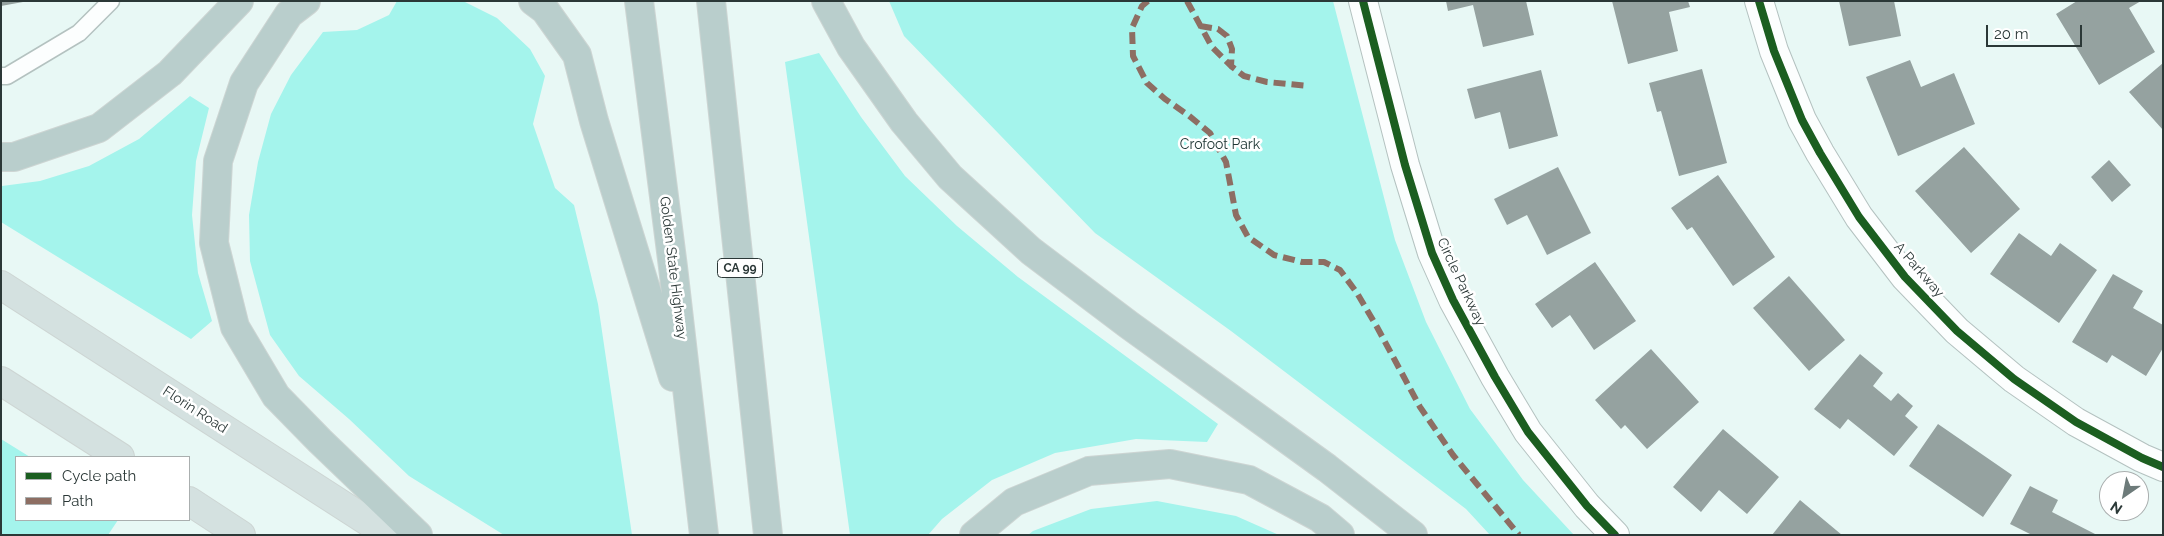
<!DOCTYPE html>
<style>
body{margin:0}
#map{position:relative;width:2164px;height:536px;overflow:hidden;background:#e8f8f5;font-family:Raleway,sans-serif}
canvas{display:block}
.frame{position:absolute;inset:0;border:2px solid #2b3837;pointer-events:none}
.legend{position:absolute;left:15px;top:456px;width:175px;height:65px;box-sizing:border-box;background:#fff;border:1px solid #aaafaf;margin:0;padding:6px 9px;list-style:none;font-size:15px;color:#2b3837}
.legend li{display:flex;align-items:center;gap:10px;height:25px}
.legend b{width:25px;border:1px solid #aaafaf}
.north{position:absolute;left:2099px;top:471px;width:50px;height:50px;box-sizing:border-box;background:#fff;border:1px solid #aaafaf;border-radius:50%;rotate:213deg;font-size:14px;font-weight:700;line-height:20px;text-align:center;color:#2b3837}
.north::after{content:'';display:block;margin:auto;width:18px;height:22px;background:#6d7b7a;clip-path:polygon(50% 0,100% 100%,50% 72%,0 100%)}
.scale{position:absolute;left:1986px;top:25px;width:96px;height:22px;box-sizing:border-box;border:2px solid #2b3837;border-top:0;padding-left:6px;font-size:15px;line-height:18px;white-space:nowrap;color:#2b3837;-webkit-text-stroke:4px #fff;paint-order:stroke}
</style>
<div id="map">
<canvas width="2164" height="536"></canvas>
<div class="frame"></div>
<ul class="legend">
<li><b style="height:6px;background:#1b5e20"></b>Cycle path</li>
<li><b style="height:6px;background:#8d6e63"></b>Path</li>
</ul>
<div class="north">N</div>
<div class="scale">20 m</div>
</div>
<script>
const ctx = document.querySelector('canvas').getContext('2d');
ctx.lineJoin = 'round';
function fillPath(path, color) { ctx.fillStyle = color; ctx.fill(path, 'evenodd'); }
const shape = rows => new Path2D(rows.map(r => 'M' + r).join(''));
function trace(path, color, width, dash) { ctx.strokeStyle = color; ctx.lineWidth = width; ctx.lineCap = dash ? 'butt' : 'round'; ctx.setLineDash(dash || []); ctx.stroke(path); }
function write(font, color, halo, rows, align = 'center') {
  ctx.font = font + ' Raleway,sans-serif'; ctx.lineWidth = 5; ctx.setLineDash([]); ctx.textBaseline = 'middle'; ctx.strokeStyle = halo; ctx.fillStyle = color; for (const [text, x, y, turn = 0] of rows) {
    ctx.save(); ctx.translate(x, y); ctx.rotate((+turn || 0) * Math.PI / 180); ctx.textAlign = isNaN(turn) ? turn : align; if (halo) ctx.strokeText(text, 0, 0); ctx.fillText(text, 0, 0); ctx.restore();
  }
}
fillPath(shape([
 [397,1,463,1,497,18,530,49,545,76,533,124,555,188,574,205,598,304,632,535,504,535,409,476,349,419,299,376,270,335,250,261,249,215,258,162,271,114,291,75,323,32,357,30,389,15],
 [889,1,1333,1,1395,240,1426,322,1470,409,1523,480,1574,535,1490,535,1466,509,1231,331,1095,233,904,36],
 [819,53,861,117,905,176,957,226,1018,277,1218,424,1207,442,1136,439,1055,453,992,480,942,519,928,535,850,535,785,62],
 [190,96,209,108,196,161,192,215,198,273,212,321,191,339,1,222,2,186,40,181,89,166,139,139],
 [1,439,30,457,16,457,16,520,118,520,108,535,1,535],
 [1157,501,1236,516,1279,535,1028,535,1033,531,1091,509]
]), '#a4f4ec');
fillPath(shape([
 [1,1,23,1,23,2,1,6],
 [1446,1,1526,1,1534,35,1483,47,1473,5,1448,11],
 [1612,1,1688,1,1690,7,1669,12,1678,51,1628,64],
 [1839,1,1894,1,1901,36,1849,46],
 [2077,1,2141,1,2129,8,2155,52,2099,85,2056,14],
 [1910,60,1921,87,1954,73,1975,124,1898,156,1866,77],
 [2163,63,2163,130,2129,92],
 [1702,69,1727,163,1679,176,1661,111,1657,112,1649,83],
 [1541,70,1558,136,1509,149,1500,112,1475,119,1467,89],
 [1964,147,2020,209,1971,253,1915,191],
 [2109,160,2131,185,2112,202,2091,177],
 [1558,167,1591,233,1547,255,1527,215,1507,225,1494,199],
 [1718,175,1775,257,1733,286,1692,227,1687,230,1671,208],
 [2019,233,2051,256,2060,243,2097,270,2059,323,1990,274],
 [1595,262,1636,321,1594,350,1570,315,1552,328,1535,304],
 [2113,274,2143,291,2133,308,2163,325,2163,348,2146,376,2112,355,2107,363,2072,342],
 [1789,276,1845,340,1809,371,1753,308],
 [1651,349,1699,402,1647,449,1625,425,1621,429,1595,400],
 [1860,354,1883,373,1873,386,1891,401,1898,393,1913,406,1905,416,1918,427,1894,456,1848,419,1840,429,1814,409],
 [1938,424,2012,475,1983,517,1909,466],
 [1723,429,1779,477,1747,514,1719,490,1701,512,1673,487],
 [2030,486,2058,500,2052,512,2097,535,2032,535,2010,524],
 [1800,500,1842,535,1772,535]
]), '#95a2a0');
const service = shape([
 [1,76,7,76,79,33,111,1]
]);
const tertiary = shape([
 [1363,1,1405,165,1432,253,1453,300,1495,377,1528,432,1587,506,1615,535],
 [1759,1,1774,51,1802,120,1820,153,1859,217,1905,277,1957,331,2014,379,2076,422,2142,458,2163,467]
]);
const primary = shape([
 [1,285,389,535],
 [1,381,120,457],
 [189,501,241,535]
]);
const motorway = shape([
 [306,1,289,14,244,83,218,161,214,243,235,327,276,396,320,441,418,535],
 [533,1,545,10,577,55,594,121,673,377],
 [639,1,673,267,704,535],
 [711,1,768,535],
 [826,1,851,47,904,122,950,177,1031,251,1129,325,1327,468,1413,535],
 [1,157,14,157,99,128,170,73,239,1],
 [974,535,1014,502,1089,471,1170,464,1249,480,1320,518,1340,535]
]);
trace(service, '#b4c2c0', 19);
trace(tertiary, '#b4c2c0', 30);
trace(primary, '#cdd5d3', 30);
trace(motorway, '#cdd5d3', 30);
trace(service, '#fcfefe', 16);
trace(tertiary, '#fcfefe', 28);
trace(primary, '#d4e1e0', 28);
trace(motorway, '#b9cecc', 28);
trace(shape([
 [1148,1,1142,6,1132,28,1133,56,1147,83,1165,99,1188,115,1210,133,1226,162,1236,215,1248,237,1274,255,1302,262,1324,262,1340,270,1357,293,1377,327,1420,407,1453,455,1519,535],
 [1187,1,1212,47,1231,66,1244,76,1267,82,1309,86],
 [1200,26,1218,29,1227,36,1232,49,1231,66]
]), '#8d6e63', 6, [12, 6]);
trace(shape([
 [1363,1,1405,165,1432,253,1453,300,1495,377,1528,432,1587,506,1615,535],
 [1759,1,1774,51,1802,120,1820,153,1859,217,1905,277,1957,331,2014,379,2076,422,2142,458,2163,467]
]), '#1b5e20', 8);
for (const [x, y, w] of [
 [740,268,45]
]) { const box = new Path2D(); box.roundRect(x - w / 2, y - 9.5, w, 19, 4); ctx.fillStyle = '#fff'; ctx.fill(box); trace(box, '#2b3837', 1); }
write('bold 12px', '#2b3837', null, [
 ["CA 99",740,268]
]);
write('14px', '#213836', '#fff', [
 ["Crofoot Park",1220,145]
]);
write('14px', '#2b3837', '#fff', [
 ["Golden State Highway",673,268,83],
 ["A Parkway",1919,270,49],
 ["Circle Parkway",1461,282,65],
 ["Florin Road",195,410,33]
]);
</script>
